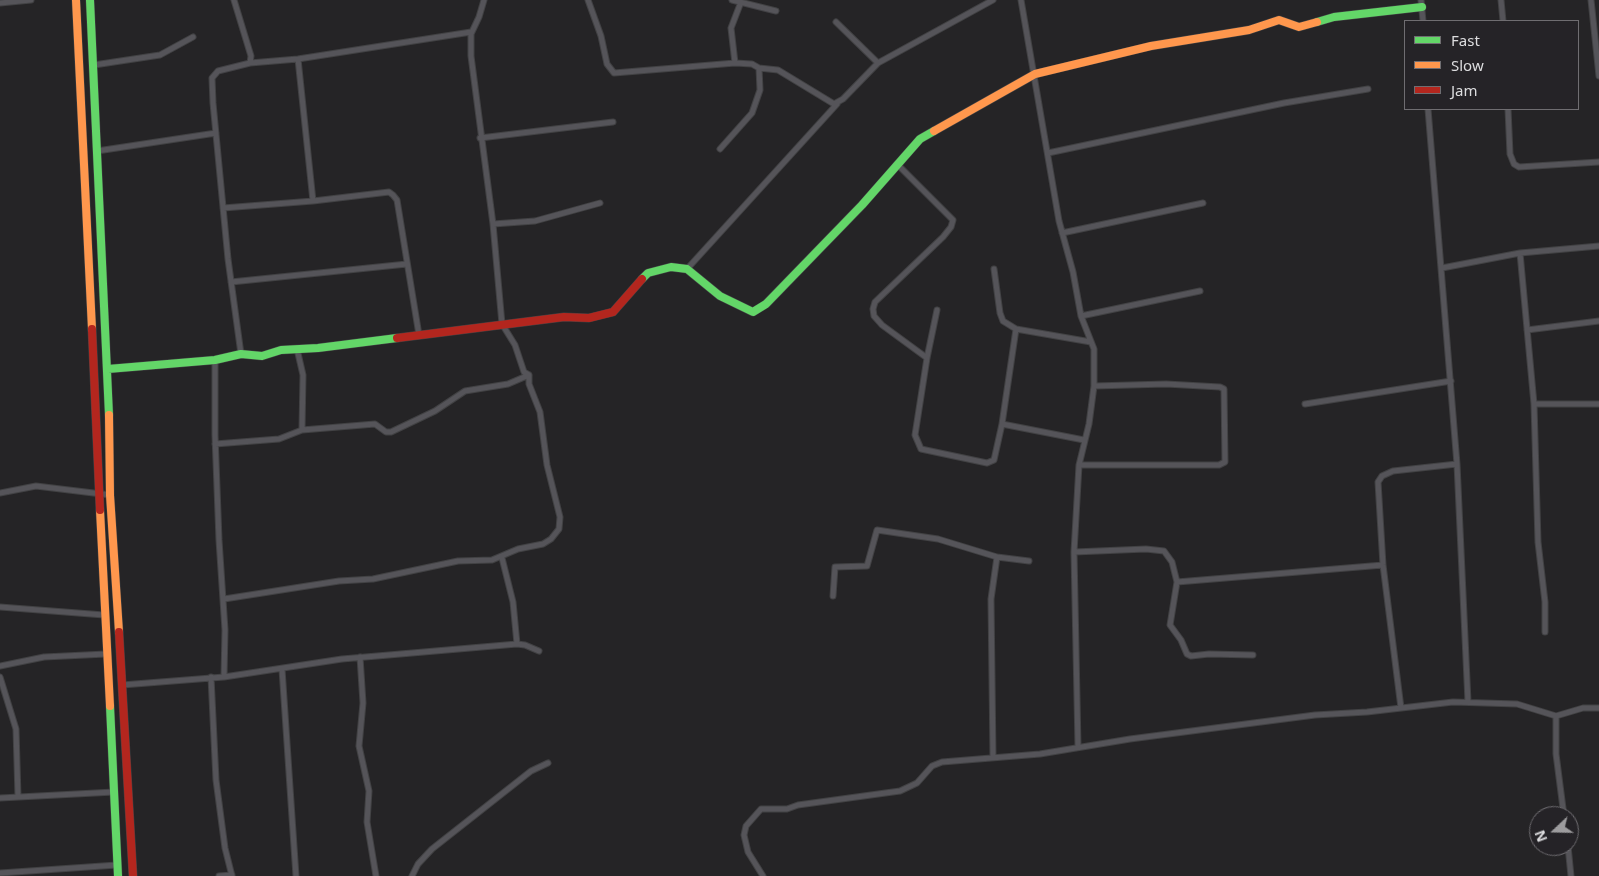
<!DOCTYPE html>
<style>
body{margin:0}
#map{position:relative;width:1599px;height:876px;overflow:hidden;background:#252426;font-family:"Noto Sans",sans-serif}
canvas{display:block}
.legend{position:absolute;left:1404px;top:20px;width:175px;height:90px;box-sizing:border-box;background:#252327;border:1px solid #6f6d71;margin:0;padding:6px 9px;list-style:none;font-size:15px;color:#dddddf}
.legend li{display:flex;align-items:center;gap:10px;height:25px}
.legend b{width:25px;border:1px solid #6f6d71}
.north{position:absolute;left:1529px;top:806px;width:50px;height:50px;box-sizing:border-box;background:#252327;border:1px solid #6f6d71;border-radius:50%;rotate:249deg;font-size:14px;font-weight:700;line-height:20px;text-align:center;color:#dddddf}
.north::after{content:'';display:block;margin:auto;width:18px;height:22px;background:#9d9c9e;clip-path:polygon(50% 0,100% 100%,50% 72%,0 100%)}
</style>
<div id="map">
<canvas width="1599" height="876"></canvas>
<ul class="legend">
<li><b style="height:6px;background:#63d668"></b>Fast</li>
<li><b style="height:6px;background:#ff974d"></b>Slow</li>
<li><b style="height:6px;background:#b3261e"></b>Jam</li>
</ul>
<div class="north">N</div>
</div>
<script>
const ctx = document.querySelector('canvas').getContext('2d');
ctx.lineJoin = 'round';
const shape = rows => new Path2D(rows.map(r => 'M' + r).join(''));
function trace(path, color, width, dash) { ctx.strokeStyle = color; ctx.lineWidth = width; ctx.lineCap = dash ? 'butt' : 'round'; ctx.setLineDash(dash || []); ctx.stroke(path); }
const street = shape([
 [234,0,251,56,250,63],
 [588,0,601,36,607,64,614,73,735,63,752,64,759,68,778,70,834,104,843,99,878,63,993,0],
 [732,0,776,11],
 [1021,0,1059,221,1073,272,1081,316,1094,349,1094,386,1089,424,1079,465,1074,552,1078,747],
 [1421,0,1423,21],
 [1501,0,1503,21],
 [1591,0,1599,76],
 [0,3,31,0],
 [836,22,878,63],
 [298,59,313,201],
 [735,63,731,28,741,2],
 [94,65,160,55,193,37],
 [1428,109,1457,464,1468,702],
 [1508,109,1510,154,1514,164,1519,167,1599,162],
 [480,138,613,122],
 [720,149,752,113,760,90,759,68],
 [97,151,216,133],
 [1048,153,1284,103,1368,89],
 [897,164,953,220,951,227,943,237,875,302,873,309,874,316,882,325,927,358],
 [223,208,313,201,389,192,393,195,397,200,419,335],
 [493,224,535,221,600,203],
 [1062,233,1203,203],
 [1520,253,1534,404,1538,542,1545,602,1545,632],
 [1442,268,1520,253,1599,246],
 [687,269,837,104],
 [994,269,1000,313,1003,321,1016,329],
 [231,282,407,264],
 [937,310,927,358,915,435,921,449,987,463,994,460,1002,424,1016,329,1091,342],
 [1081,316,1200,291],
 [1527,330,1599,321],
 [297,349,303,375,302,430],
 [241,354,228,259,213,103,212,78,218,71,250,63,298,59,471,32],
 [215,360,215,435,219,540,225,630,224,677],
 [1305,404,1451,381],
 [1534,404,1599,404],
 [1002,424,1084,440],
 [215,444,279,439,302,430,375,424,386,432,391,432,435,411,465,391,508,384,529,375],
 [1079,465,1219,465,1225,462,1224,389,1220,387,1166,384,1094,386],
 [0,493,36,486,110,495],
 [1074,552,1146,549,1164,551,1172,562,1177,582,1170,625,1181,640,1187,654,1191,656,1209,654,1253,655],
 [502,558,513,602,517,644],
 [1177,582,1383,565],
 [833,596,835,567,867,566,877,530,938,539,997,557,1029,561],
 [224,599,339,581,373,579,458,561,492,560,518,549,543,544,551,539,559,529,560,517,547,465,540,412,529,384,529,375,524,372,515,345,502,324,493,224,471,56,471,34,479,17,484,0],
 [0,607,104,615],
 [360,657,363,703,359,746,369,791,367,822,376,876],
 [0,666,44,657,106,654],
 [282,669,296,876],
 [0,677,16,729,18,797],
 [211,677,216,780,225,848,232,876],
 [122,685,224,677,342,659,517,644,525,645,539,651],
 [1401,708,1383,565,1378,482,1382,476,1393,471,1457,464],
 [1556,716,1556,754,1564,816],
 [993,757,991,599,997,557],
 [0,798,114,792],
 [1568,846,1571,876],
 [0,873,117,865],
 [219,876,232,875],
 [412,876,418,864,432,849,531,771,548,763],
 [763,876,748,852,744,835,746,826,761,809,787,809,798,805,900,791,917,783,932,766,942,762,1040,754,1130,739,1315,715,1367,712,1453,702,1517,704,1556,716,1583,708,1599,708]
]);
const fast = shape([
 [90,0,109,415],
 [1317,22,1334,17,1422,7],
 [642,279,648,273,671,267,687,269,720,296,753,312,766,304,862,205,920,139,934,131],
 [108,369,215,360,241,354,262,356,281,350,318,348,397,338],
 [110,706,118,876]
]);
const slow = shape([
 [76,0,92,329],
 [934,131,1035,74,1151,46,1249,30,1279,20,1299,27,1317,22],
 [109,415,110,495,119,632],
 [100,510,110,706]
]);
const jam = shape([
 [92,329,100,510],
 [397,338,564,317,589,318,613,312,642,279],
 [119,632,133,876]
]);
trace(street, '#424244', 7);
trace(fast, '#424244', 9);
trace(slow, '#424244', 9);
trace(jam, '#424244', 9);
trace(street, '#555459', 5);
trace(fast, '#63d668', 8);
trace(slow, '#ff974d', 8);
trace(jam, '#b3261e', 8);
</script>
